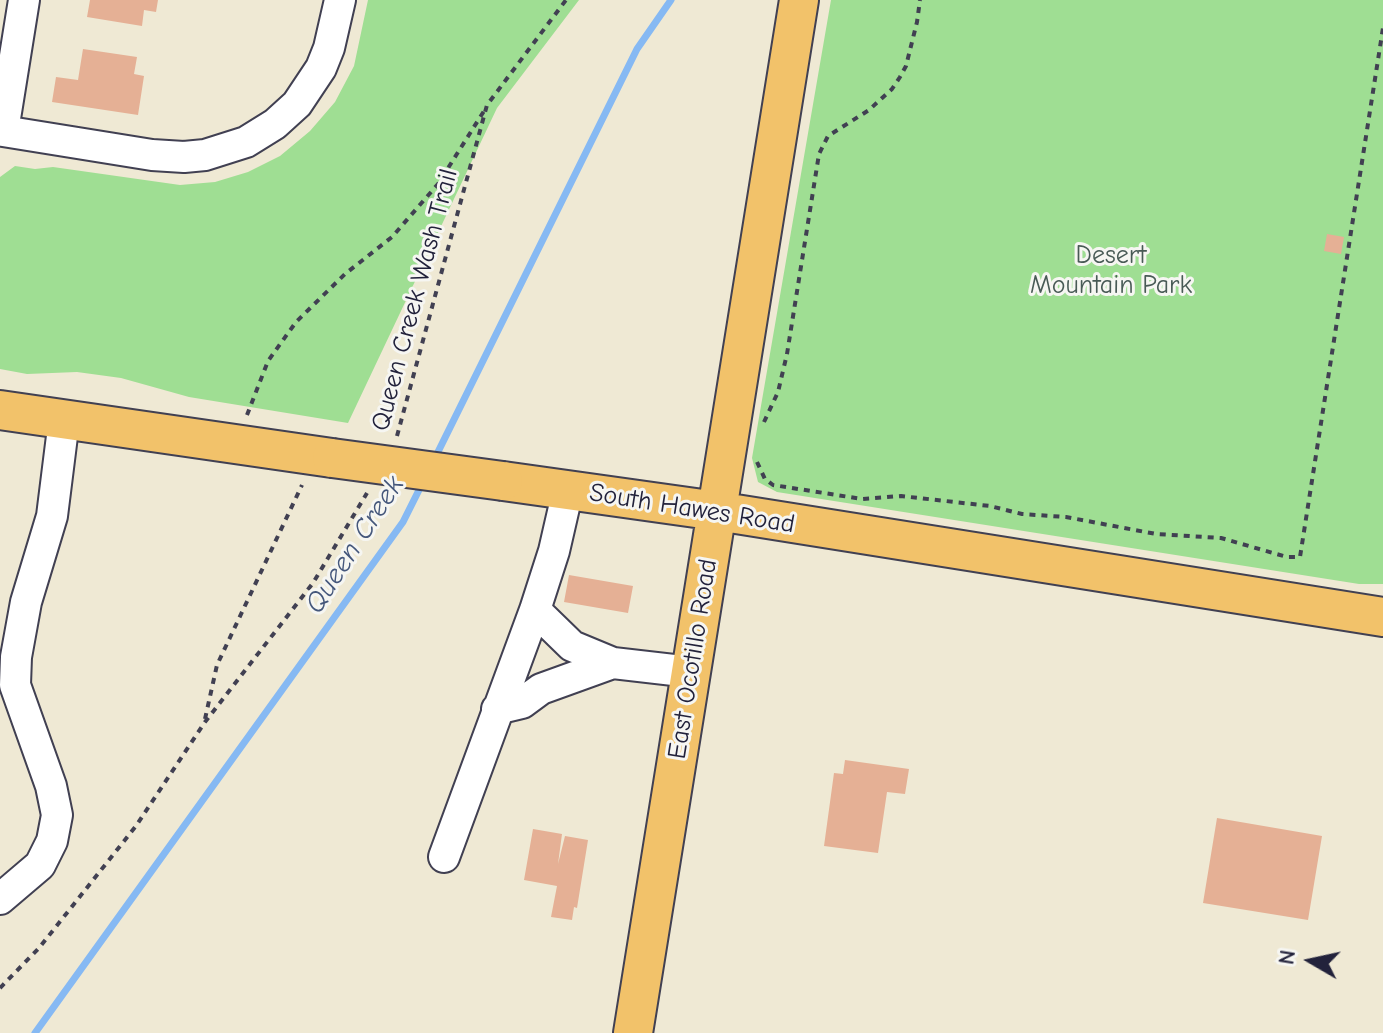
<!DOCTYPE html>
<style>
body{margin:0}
#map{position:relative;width:1383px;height:1033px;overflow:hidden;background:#efe9d4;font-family:"Comic Neue",sans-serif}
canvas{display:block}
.north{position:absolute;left:1271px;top:921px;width:80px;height:80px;-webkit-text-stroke:6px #f6f6f2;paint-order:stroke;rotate:279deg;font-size:22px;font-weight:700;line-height:32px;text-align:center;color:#22223b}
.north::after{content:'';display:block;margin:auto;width:28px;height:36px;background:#22223b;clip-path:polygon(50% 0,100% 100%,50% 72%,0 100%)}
</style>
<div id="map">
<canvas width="1383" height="1033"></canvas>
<div class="north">N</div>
</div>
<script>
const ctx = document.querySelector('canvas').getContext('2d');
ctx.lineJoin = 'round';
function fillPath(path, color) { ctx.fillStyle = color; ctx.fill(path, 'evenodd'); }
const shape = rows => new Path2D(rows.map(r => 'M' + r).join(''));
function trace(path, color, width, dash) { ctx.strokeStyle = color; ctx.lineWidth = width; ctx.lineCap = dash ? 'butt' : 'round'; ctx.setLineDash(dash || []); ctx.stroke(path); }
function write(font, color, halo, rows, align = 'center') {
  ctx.font = font + ' "Comic Neue",sans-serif'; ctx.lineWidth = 6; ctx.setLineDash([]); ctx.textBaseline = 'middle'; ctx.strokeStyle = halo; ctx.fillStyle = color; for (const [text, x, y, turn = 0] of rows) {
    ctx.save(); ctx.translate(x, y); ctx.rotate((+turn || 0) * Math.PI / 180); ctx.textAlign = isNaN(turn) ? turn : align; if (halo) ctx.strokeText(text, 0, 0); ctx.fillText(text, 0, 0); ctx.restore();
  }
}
fillPath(shape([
 [368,0,579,0,497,108,348,423,189,397,121,378,77,372,27,374,0,369,0,177,15,166,35,169,53,167,180,185,215,182,248,172,280,156,310,131,335,102,354,66],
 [831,0,1383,0,1383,584,1359,584,777,492,758,482,752,458]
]), '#9fde93');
trace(shape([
 [434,460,637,49,671,0],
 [35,1033,403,522,423,482]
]), '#86b9f3', 7);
fillPath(shape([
 [90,0,158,0,156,12,144,10,142,26,87,17],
 [83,49,137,57,134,74,144,76,138,115,52,102,56,77,78,80],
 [1327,234,1344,237,1341,254,1324,251],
 [569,575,633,586,628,613,564,602],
 [845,760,909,769,905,794,887,792,878,853,824,846,834,773,843,774],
 [1217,818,1322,836,1308,920,1203,903],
 [533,829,562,834,558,864,565,836,588,840,577,908,574,907,572,920,551,917,557,886,524,880]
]), '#e5b095');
const minor = shape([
 [24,0,3,131,152,155,184,157,205,155,246,142,275,124,297,104,321,68,329,48,340,0],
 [535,610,572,646,613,663,691,672],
 [497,709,522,703,541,689,613,663],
 [444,857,535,610,554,551,568,490],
 [0,899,40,865,52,841,57,815,51,786,15,685,16,657,26,602,52,516,64,420]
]);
const major = shape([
 [0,410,332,458],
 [503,481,717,511,1383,617],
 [633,1033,799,0]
]);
trace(minor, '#414052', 34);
trace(major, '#414052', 42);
trace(shape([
 [247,415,268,361,296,322,345,274,392,237,438,184,484,111],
 [764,422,778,392,787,354,819,154,828,136,869,110,892,89,900,77,906,66,917,22,920,0],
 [397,436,487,105,566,0],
 [757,462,765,479,773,485,862,499,901,496,990,506,1022,514,1066,517,1156,534,1221,538,1287,557,1300,557,1383,28],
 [205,719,217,665,302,485],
 [0,988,39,948,136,826,205,722,313,583,367,493]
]), '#414052', 4, [6, 6]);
trace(minor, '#fff', 30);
trace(major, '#f2c26a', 38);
const majorBridge = shape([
 [332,458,503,481]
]);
trace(majorBridge, '#414052', 42, []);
trace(majorBridge, '#f2c26a', 38);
write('26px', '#485a55', '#f6f6f2', [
 ["Desert",1111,256],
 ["Mountain Park",1111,286]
]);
write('26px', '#22223b', '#f6f6f2', [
 ["Queen Creek Wash Trail",415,300,-75],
 ["South Hawes Road",692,509,9],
 ["East Ocotillo Road",693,659,-81]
]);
write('italic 28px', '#45577b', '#f6f6f2', [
 ["Queen Creek",355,545,-57]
]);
</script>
